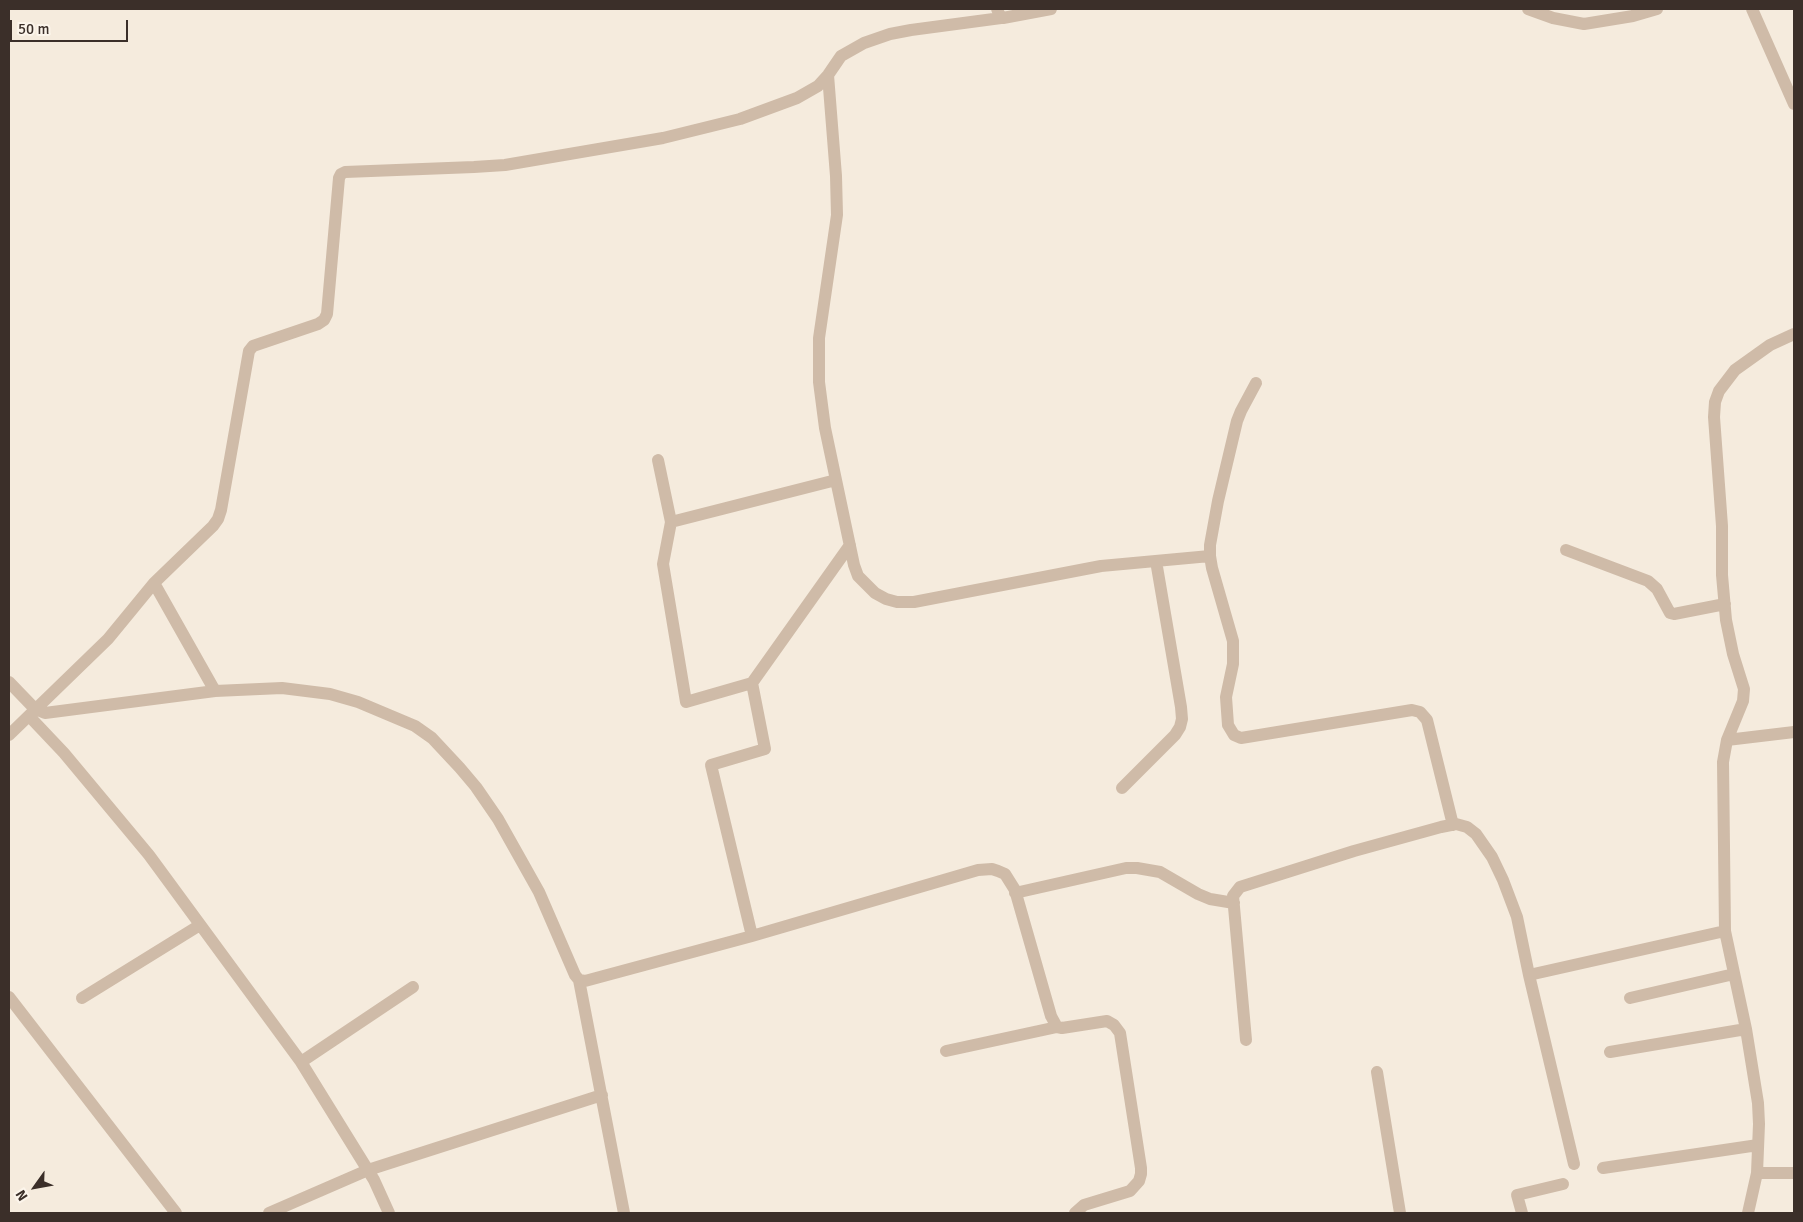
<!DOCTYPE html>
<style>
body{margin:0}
#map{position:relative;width:1803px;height:1222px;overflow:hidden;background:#f5ebdd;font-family:Signika,sans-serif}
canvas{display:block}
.frame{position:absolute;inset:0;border:10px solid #3b2f29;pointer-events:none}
.north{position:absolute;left:10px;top:1162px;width:50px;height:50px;-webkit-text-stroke:4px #fcf5eb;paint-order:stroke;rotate:238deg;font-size:14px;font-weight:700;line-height:20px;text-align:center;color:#3b2f29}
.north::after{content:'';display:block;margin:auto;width:18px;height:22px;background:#3b2f29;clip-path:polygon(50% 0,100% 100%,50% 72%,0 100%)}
.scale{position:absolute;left:10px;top:20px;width:118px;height:22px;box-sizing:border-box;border:2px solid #3b2f29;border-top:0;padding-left:6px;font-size:15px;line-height:18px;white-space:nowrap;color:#3b2f29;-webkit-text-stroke:4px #fcf5eb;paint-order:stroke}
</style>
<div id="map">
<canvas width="1803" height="1222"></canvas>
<div class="frame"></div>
<div class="north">N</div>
<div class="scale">50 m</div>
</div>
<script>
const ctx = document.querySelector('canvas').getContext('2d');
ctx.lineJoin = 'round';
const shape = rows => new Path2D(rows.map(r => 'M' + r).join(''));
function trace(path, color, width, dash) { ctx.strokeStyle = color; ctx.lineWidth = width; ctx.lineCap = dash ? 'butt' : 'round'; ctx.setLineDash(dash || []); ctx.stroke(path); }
trace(shape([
 [997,9,1000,16,1003,18,1051,9],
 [1528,9,1553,18,1584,24,1633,16,1657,9],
 [1752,9,1794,104],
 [828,75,836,176,837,215,819,338,819,382,825,428,854,565,858,576,875,593,886,599,897,602,914,602,1101,566,1210,556],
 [1256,383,1241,411,1237,421,1218,501,1210,545,1210,556,1212,568,1233,641,1233,664,1226,697,1228,725,1234,735,1241,738,1412,710,1420,712,1427,720,1453,825],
 [658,460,671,522,663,564,686,702,752,683],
 [671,522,836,480],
 [1566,550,1648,581,1657,589,1670,613,1674,614,1725,604],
 [154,583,215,691],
 [9,682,35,709,45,713,215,691,282,688,330,694,358,702,415,726,432,738,460,768,476,787,498,819,539,892,575,975,579,980,585,981,752,936,978,870,992,869,998,871,1005,874,1015,890,1051,1016,1057,1027,1062,1028,1107,1021,1114,1025,1120,1033,1141,1168,1141,1174,1139,1181,1130,1191,1084,1205,1075,1213],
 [29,716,64,753,149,855,301,1062,374,1180,389,1213],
 [9,735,108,639,154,583,213,526,218,519,221,510,249,351,253,346,318,324,324,320,327,314,339,178,341,174,345,172,474,167,505,165,663,138,740,119,797,98,818,86,828,75,841,56,864,43,890,34,911,30,1001,18],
 [1727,740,1794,732],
 [1122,788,1175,735,1180,727,1182,719,1181,707,1156,561],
 [1015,893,1126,868,1137,868,1160,872,1198,894,1210,899,1234,903],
 [752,936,711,765,765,749,752,683,850,545],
 [1529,975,1725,931],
 [579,980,624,1213],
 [9,997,176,1213],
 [82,998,200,925],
 [1630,998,1734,974],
 [1246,1040,1233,896,1240,887,1354,851,1441,827,1456,824,1467,827,1476,834,1492,857,1503,880,1517,917,1529,975,1574,1164],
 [946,1051,1057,1027],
 [1610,1052,1746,1029],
 [301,1062,413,987],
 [1377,1072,1400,1213],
 [1603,1168,1758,1145],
 [1757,1173,1794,1173],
 [269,1213,368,1170,602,1095],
 [1522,1213,1517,1195,1563,1184],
 [1748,1213,1757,1173,1759,1124,1758,1103,1746,1029,1725,931,1723,762,1727,740,1743,701,1744,689,1733,654,1726,620,1722,575,1722,526,1714,417,1715,402,1719,391,1735,370,1770,345,1794,334]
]), '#cfbba8', 12);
</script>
